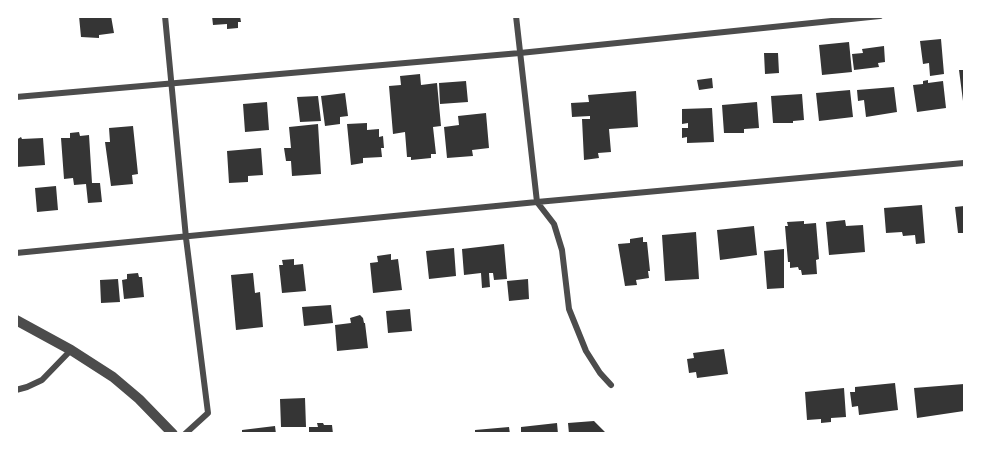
<!DOCTYPE html>
<style>
body{margin:0}
#map{position:relative;width:981px;height:450px;overflow:hidden;background:#fff;font-family:"Golos Text",sans-serif}
canvas{display:block}
.frame{position:absolute;inset:0;border:18px solid #fff;pointer-events:none}
</style>
<div id="map">
<canvas width="981" height="450"></canvas>
<div class="frame"></div>
</div>
<script>
const ctx = document.querySelector('canvas').getContext('2d');
ctx.lineJoin = 'round';
function fillPath(path, color) { ctx.fillStyle = color; ctx.fill(path, 'evenodd'); }
const shape = rows => new Path2D(rows.map(r => 'M' + r).join(''));
function trace(path, color, width, dash) { ctx.strokeStyle = color; ctx.lineWidth = width; ctx.lineCap = dash ? 'butt' : 'round'; ctx.setLineDash(dash || []); ctx.stroke(path); }
fillPath(shape([
 [79,16,111,16,114,33,99,35,99,38,81,37],
 [212,16,240,16,241,22,238,22,238,28,227,29,227,24,213,25],
 [941,39,944,74,930,76,929,63,923,64,920,41],
 [849,42,852,72,822,75,819,45],
 [884,46,885,62,878,63,879,67,854,70,852,54,863,53,862,49],
 [764,53,778,53,779,73,765,74],
 [959,70,964,70,964,101,963,101],
 [420,74,421,85,437,83,441,126,433,127,436,154,431,154,431,158,411,160,411,157,407,157,405,132,393,134,389,86,401,85,400,76],
 [712,78,713,88,699,90,697,80],
 [928,80,928,83,943,81,946,108,917,112,913,85,923,84,923,81],
 [466,81,468,102,440,104,439,83],
 [894,87,897,112,866,117,864,100,858,101,857,90],
 [850,90,853,117,819,121,816,93],
 [636,91,638,127,609,129,611,152,598,153,599,158,584,160,582,119,590,119,590,116,572,117,571,103,589,102,588,95],
 [345,93,348,116,340,117,340,124,325,126,321,96],
 [802,94,804,120,793,121,793,123,773,123,771,96],
 [318,96,321,121,300,122,297,97],
 [267,102,269,130,245,132,243,104],
 [757,102,759,128,744,129,744,133,724,133,722,105],
 [712,108,714,142,687,143,687,137,682,138,682,128,688,128,688,123,682,124,682,109],
 [486,113,489,148,472,150,473,156,447,158,444,127,459,125,458,116],
 [367,123,367,130,379,129,379,137,383,136,384,148,381,148,382,157,363,158,363,163,351,165,347,124],
 [318,124,321,174,292,176,291,161,286,161,284,148,291,148,289,127],
 [133,126,138,174,132,175,133,184,111,186,105,142,110,142,109,128],
 [79,132,80,136,89,135,92,183,100,183,102,202,88,203,86,184,74,185,73,178,64,179,61,138,70,138,70,133],
 [21,137,22,139,43,138,45,165,16,167,16,140],
 [261,148,263,175,248,176,248,182,229,183,227,151],
 [56,186,58,210,37,212,35,188],
 [922,205,925,243,916,244,915,235,903,236,902,232,886,233,884,208],
 [964,206,964,233,958,233,955,207],
 [845,220,846,226,863,225,865,252,829,255,826,222],
 [804,221,804,224,816,223,819,259,816,260,817,274,802,275,801,270,799,270,798,267,790,268,790,262,788,262,785,226,788,226,787,222],
 [754,226,757,255,720,260,717,230],
 [696,232,699,279,665,281,662,235],
 [643,237,643,242,647,242,650,271,648,271,649,278,636,280,637,285,625,286,618,244,630,243,630,239],
 [504,244,507,279,494,280,493,273,489,273,490,287,482,288,481,273,464,275,462,249],
 [454,248,456,276,429,279,426,251],
 [784,249,784,288,767,289,764,251],
 [391,254,391,260,398,259,402,290,373,293,370,263,378,262,377,256],
 [294,259,294,265,303,264,306,291,282,293,279,265,283,265,282,260],
 [138,273,139,277,142,277,144,297,124,299,122,280,127,279,127,274],
 [253,273,255,293,260,292,263,327,236,330,231,275],
 [118,279,120,302,101,303,100,280],
 [528,279,529,299,509,301,507,281],
 [331,305,333,323,304,326,302,307],
 [410,309,412,331,388,333,386,311],
 [360,315,363,318,364,323,365,323,368,348,337,351,335,325,351,323,350,318],
 [724,349,728,374,697,378,696,372,689,373,687,359,694,358,693,353],
 [895,383,898,410,859,415,858,406,852,407,850,392,855,392,855,387],
 [964,384,964,411,917,418,914,388],
 [844,388,846,417,831,418,831,422,821,423,821,419,807,420,805,392],
 [305,398,306,427,281,427,280,399],
 [594,421,607,434,569,434,568,423],
 [317,423,323,423,324,425,332,425,333,434,309,434,309,427,318,427],
 [557,423,558,434,521,434,521,427],
 [275,426,276,434,242,434,242,430],
 [509,427,510,434,475,434,475,430]
]), '#353535');
trace(shape([
 [165,16,186,238,208,413,185,434],
 [516,16,537,202,554,224,562,250,569,309,586,351,600,373,611,385],
 [16,97,520,53,880,16],
 [16,253,537,202,964,163],
 [16,390,27,387,42,380,71,350]
]), '#4c4c4c', 6);
trace(shape([
 [16,320,71,350,113,377,139,399,173,434]
]), '#4c4c4c', 10);
</script>
